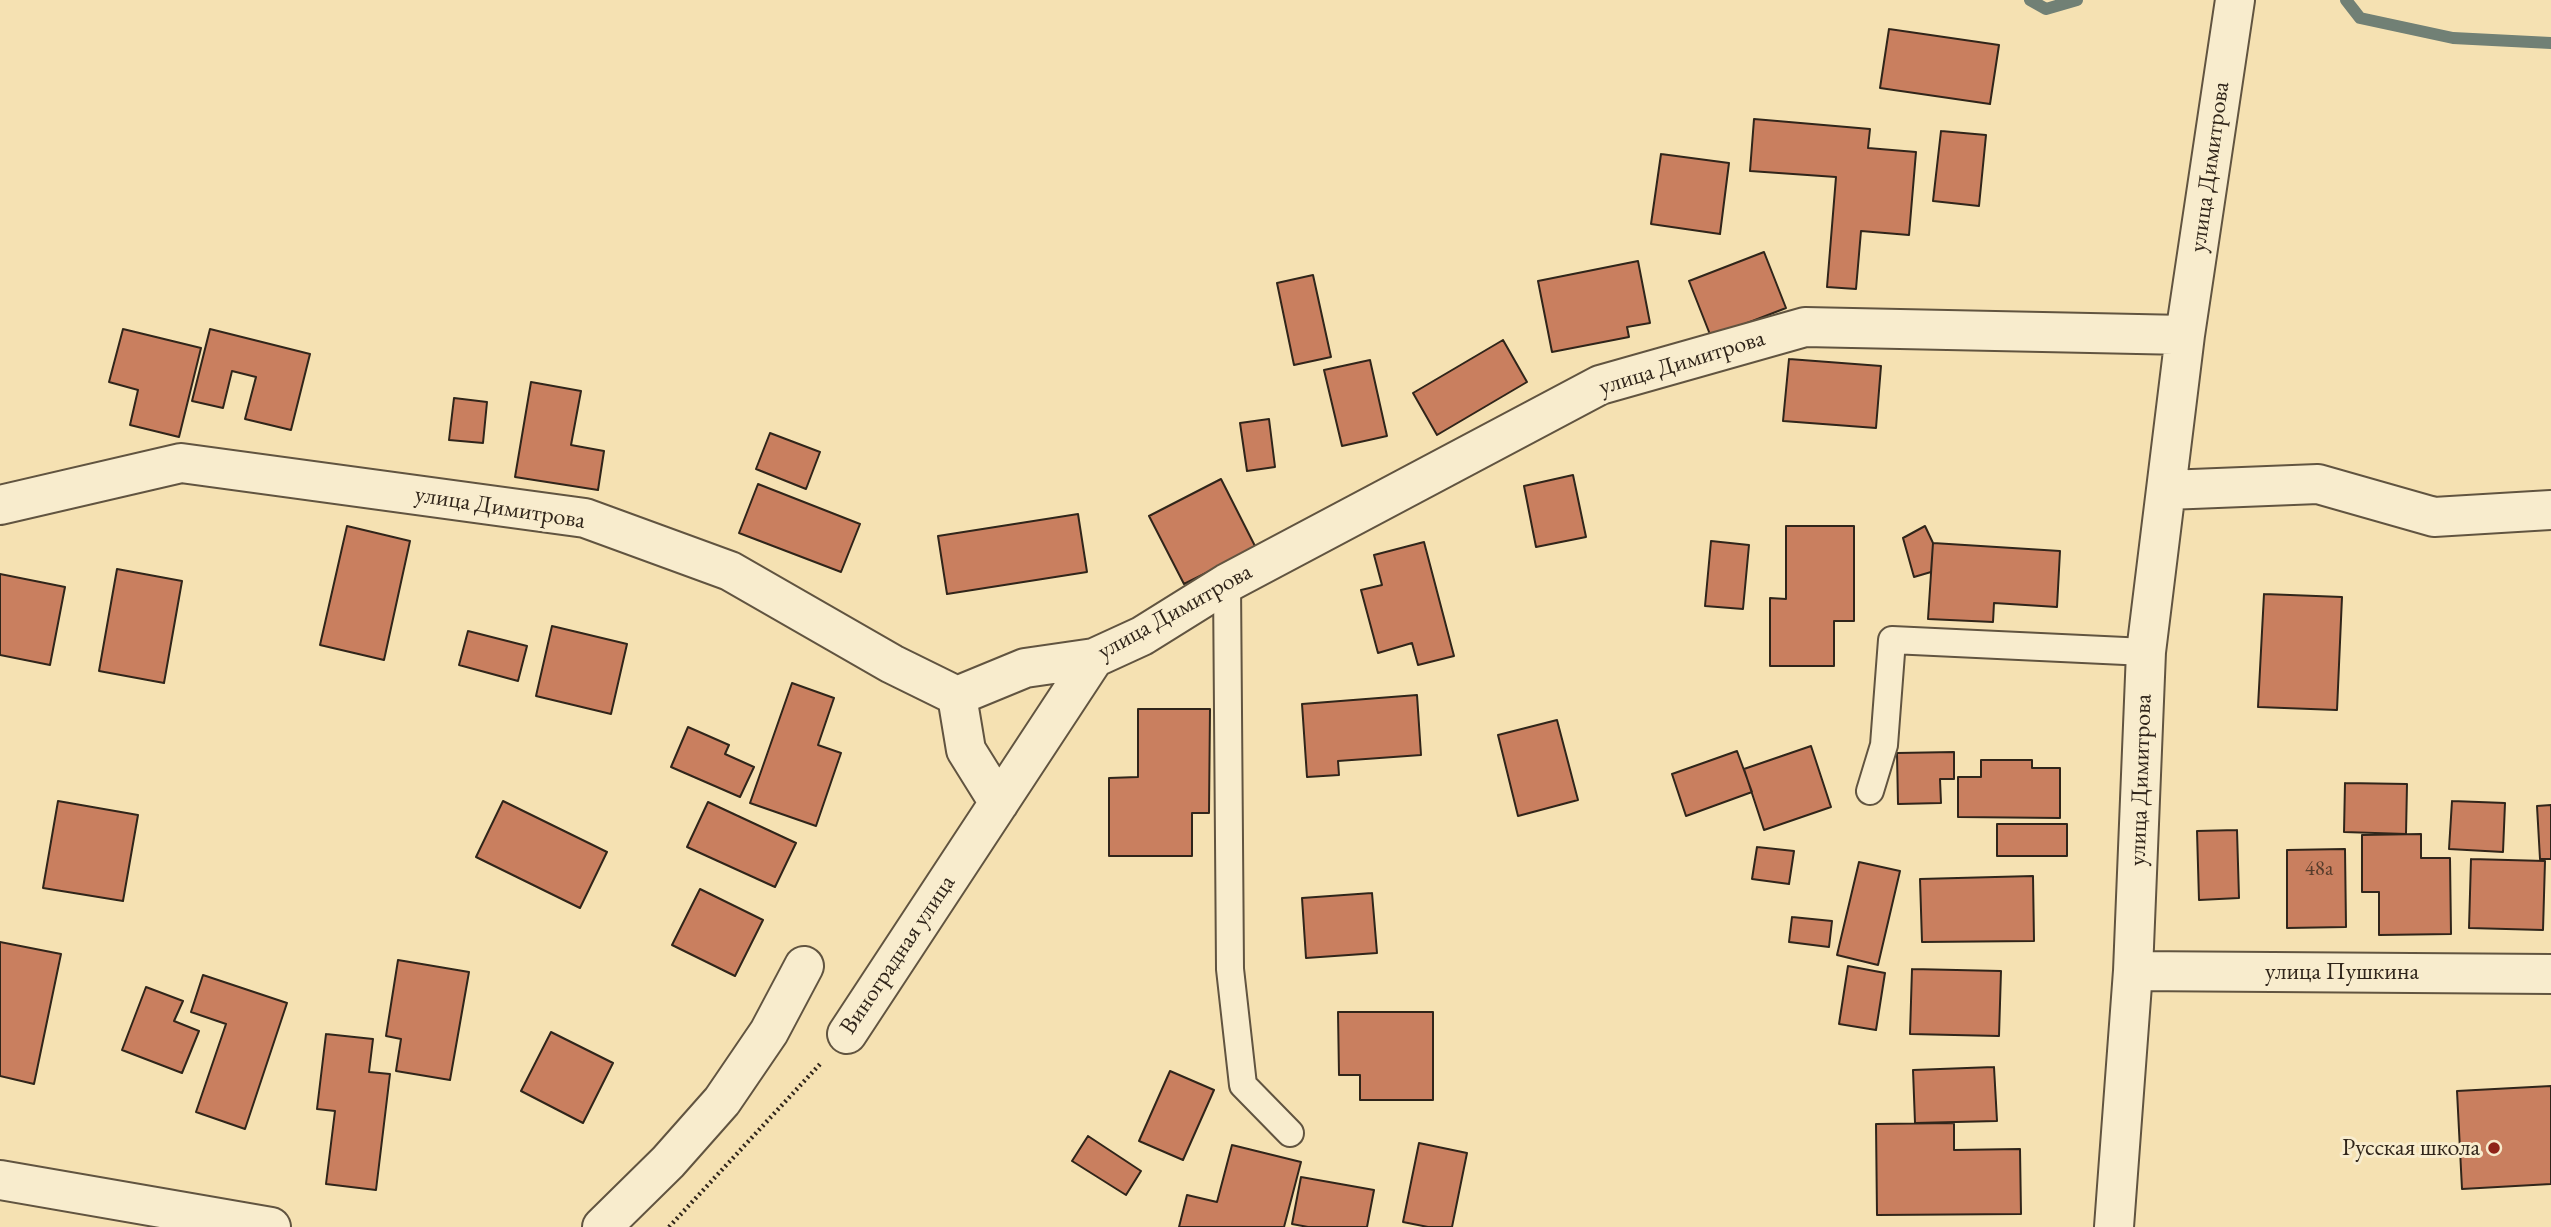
<!DOCTYPE html>
<meta charset="utf-8">
<style>
body{margin:0}
canvas{display:block;background:#f5e1b2}
</style>
<canvas width="2551" height="1227"></canvas>
<script>
const ctx = document.querySelector('canvas').getContext('2d');
ctx.lineJoin = 'round';
const shape = rows => new Path2D(rows.map(r => 'M' + r).join(''));
function trace(path, color, width, dash) { ctx.strokeStyle = color; ctx.lineWidth = width; ctx.lineCap = dash ? 'butt' : 'round'; ctx.setLineDash(dash || []); ctx.stroke(path); }
function fillPath(path, color) { ctx.fillStyle = color; ctx.fill(path, 'evenodd'); }
function write(font, color, halo, rows, align = 'center') {
  ctx.font = font + ' "EB Garamond",serif'; ctx.lineWidth = 6; ctx.setLineDash([]); ctx.textBaseline = 'middle'; ctx.strokeStyle = halo; ctx.fillStyle = color; for (const [text, x, y, turn = 0] of rows) {
    ctx.save(); ctx.translate(x, y); ctx.rotate((+turn || 0) * Math.PI / 180); ctx.textAlign = isNaN(turn) ? turn : align; if (halo) ctx.strokeText(text, 0, 0); ctx.fillText(text, 0, 0); ctx.restore();
  }
}
trace(shape([
 [2030,0,2046,9,2077,0],
 [2346,0,2360,18,2453,38,2551,43]
]), '#718075', 12);
const building = shape([
 [1889,29,1999,45,1990,104,1880,88,1889,29],
 [1754,119,1870,129,1868,148,1916,152,1909,235,1861,231,1856,289,1827,287,1836,177,1750,171,1754,119],
 [1941,131,1986,135,1979,206,1933,201,1941,131],
 [1661,154,1729,163,1720,234,1651,224,1661,154],
 [1764,252,1786,308,1711,337,1689,281,1764,252],
 [1638,261,1650,323,1627,327,1629,337,1552,352,1538,281,1638,261],
 [1313,275,1331,357,1294,365,1277,283,1313,275],
 [123,329,201,348,179,437,130,425,138,390,109,382,123,329],
 [210,329,310,354,291,430,245,419,256,377,232,371,223,408,192,401,210,329],
 [1503,340,1527,382,1437,435,1413,393,1503,340],
 [1789,359,1881,366,1876,428,1783,421,1789,359],
 [1370,360,1387,436,1342,446,1324,370,1370,360],
 [531,382,581,391,571,445,604,451,598,490,515,477,531,382],
 [454,398,487,402,483,443,449,440,454,398],
 [1269,419,1275,467,1247,471,1240,423,1269,419],
 [770,433,820,452,806,489,756,469,770,433],
 [1573,475,1586,537,1536,547,1524,486,1573,475],
 [1221,479,1256,548,1184,584,1149,516,1221,479],
 [758,484,860,524,841,572,739,533,758,484],
 [1078,514,1087,572,947,594,938,536,1078,514],
 [347,526,410,541,384,660,320,645,347,526],
 [1786,526,1854,526,1854,621,1834,621,1834,666,1770,666,1770,598,1786,599,1786,526],
 [1925,526,1933,543,1931,572,1914,577,1903,538,1925,526],
 [1711,541,1749,545,1743,609,1705,606,1711,541],
 [1424,542,1454,656,1418,665,1412,643,1378,653,1361,590,1382,585,1374,555,1424,542],
 [1933,543,2060,551,2057,607,1994,603,1993,622,1928,619,1933,543],
 [117,569,182,581,164,683,99,671,117,569],
 [0,574,65,587,50,665,0,655,0,574],
 [2264,594,2342,597,2337,710,2258,707,2264,594],
 [552,626,627,644,611,714,536,696,552,626],
 [468,631,527,646,518,681,459,665,468,631],
 [792,683,834,698,818,745,841,753,816,826,750,803,792,683],
 [1417,695,1421,755,1338,761,1339,775,1307,777,1302,704,1417,695],
 [1138,709,1210,709,1209,813,1192,813,1192,856,1109,856,1109,778,1138,777,1138,709],
 [1557,720,1578,800,1518,816,1498,735,1557,720],
 [688,727,729,745,725,754,754,767,740,797,671,767,688,727],
 [1811,746,1831,807,1764,830,1744,769,1811,746],
 [1737,751,1752,792,1686,816,1672,774,1737,751],
 [1954,752,1954,779,1940,779,1941,803,1898,804,1897,753,1954,752],
 [1981,760,2032,760,2032,768,2060,768,2060,818,1958,817,1958,777,1981,777,1981,760],
 [2345,783,2407,784,2406,834,2344,832,2345,783],
 [58,801,138,815,123,901,43,888,58,801],
 [503,801,607,852,580,908,476,857,503,801],
 [2452,801,2505,803,2503,852,2449,849,2452,801],
 [708,802,796,843,775,887,687,847,708,802],
 [2551,805,2551,859,2540,859,2537,806,2551,805],
 [1997,824,2067,824,2067,856,1997,856,1997,824],
 [2237,830,2239,898,2199,900,2197,831,2237,830],
 [2421,834,2421,858,2450,858,2451,934,2379,935,2379,892,2362,892,2362,835,2421,834],
 [1757,847,1794,851,1789,884,1752,879,1757,847],
 [2345,849,2346,927,2287,928,2287,850,2345,849],
 [2471,859,2545,861,2543,930,2469,928,2471,859],
 [1859,862,1900,871,1878,965,1837,955,1859,862],
 [2033,876,2034,941,1922,942,1920,879,2033,876],
 [700,889,763,920,735,976,672,945,700,889],
 [1372,893,1377,953,1306,958,1302,898,1372,893],
 [1792,917,1832,921,1829,947,1789,942,1792,917],
 [0,942,61,954,34,1084,0,1076,0,942],
 [398,960,469,972,450,1080,396,1071,401,1039,386,1036,398,960],
 [1848,966,1885,973,1876,1030,1839,1024,1848,966],
 [1912,969,2001,971,1999,1036,1910,1034,1912,969],
 [203,975,287,1003,245,1129,196,1112,226,1024,191,1012,203,975],
 [146,987,183,1001,174,1021,199,1031,182,1073,122,1050,146,987],
 [1338,1012,1433,1012,1433,1100,1360,1100,1360,1075,1339,1075,1338,1012],
 [551,1032,613,1063,583,1123,521,1091,551,1032],
 [326,1034,373,1039,369,1072,390,1074,376,1190,326,1184,335,1111,317,1109,326,1034],
 [1994,1067,1997,1121,1915,1123,1913,1070,1994,1067],
 [1170,1071,1214,1090,1183,1160,1139,1141,1170,1071],
 [2551,1086,2551,1184,2462,1189,2457,1091,2551,1086],
 [1954,1123,1954,1150,2020,1149,2021,1214,1877,1215,1876,1124,1954,1123],
 [1088,1136,1141,1171,1126,1195,1072,1161,1088,1136],
 [1419,1143,1467,1153,1452,1227,1428,1227,1403,1222,1419,1143],
 [1232,1145,1301,1162,1284,1227,1179,1227,1187,1195,1217,1202,1232,1145],
 [1301,1177,1374,1190,1367,1227,1308,1227,1292,1224,1301,1177]
]);
fillPath(building, '#c97f5f');
trace(building, '#30251a', 2);
const service = shape([
 [1227,583,1230,969,1243,1085,1290,1133],
 [1870,791,1884,745,1892,640,2146,652]
]);
const minor = shape([
 [2167,490,2318,484,2434,517,2551,510],
 [0,505,181,463,585,518,730,571,892,664,957,696,1025,668,1094,658,1142,636,1227,583,1600,385,1805,327,2185,335],
 [957,696,966,750,999,803],
 [2133,971,2551,974],
 [847,1034,1094,658],
 [0,1180,271,1227],
 [602,1227,668,1162,722,1101,769,1032,804,966],
 [2114,1227,2133,971,2146,652,2185,335,2235,0]
]);
trace(service, '#615440', 30);
trace(minor, '#615440', 42);
trace(shape([
 [669,1227,821,1063]
]), '#30251a', 4.5, [2, 3.5]);
trace(service, '#f8eccd', 26);
trace(minor, '#f8eccd', 38);
for (const [x, y, r, color] of [
 [2494,1148,7,"#8f2418"]
]) { const dot = new Path2D(); dot.arc(x, y, r, 0, 2 * Math.PI); ctx.fillStyle = color; ctx.fill(dot); trace(dot, '#f8eccd', 2.5); }
write('21px', '#563c2b', null, [
 ["48а",2319,869]
]);
write('24px', '#30251a', '#f8eccd', [
 ["улица Димитрова",2210,167,-82],
 ["улица Димитрова",1682,363,-17],
 ["улица Димитрова",500,508,9],
 ["улица Димитрова",1175,612,-29],
 ["улица Димитрова",2141,780,-88],
 ["Виноградная улица",898,955,-56],
 ["улица Пушкина",2342,972]
]);
write('24px', '#30251a', '#f8eccd', [
 ["Русская школа",2480,1148]
], 'right');
</script>
